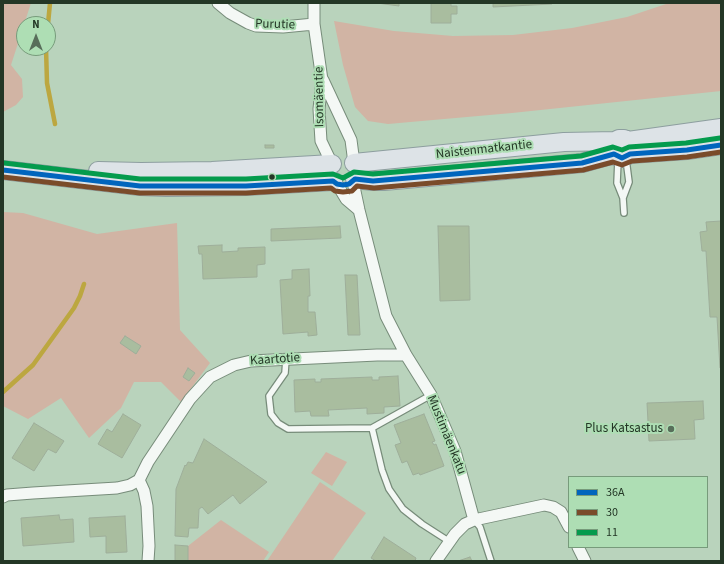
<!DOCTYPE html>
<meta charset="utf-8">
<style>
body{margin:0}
#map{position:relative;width:724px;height:564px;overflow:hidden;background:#b9d3bc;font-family:"Source Sans 3",sans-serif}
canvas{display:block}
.frame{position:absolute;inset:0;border:4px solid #243726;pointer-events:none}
.legend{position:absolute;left:568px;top:476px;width:140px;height:72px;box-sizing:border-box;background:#aedeb4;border:1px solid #779b7b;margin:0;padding:5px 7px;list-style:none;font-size:12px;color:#243726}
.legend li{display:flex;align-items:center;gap:8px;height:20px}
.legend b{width:20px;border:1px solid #779b7b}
.north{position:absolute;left:16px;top:16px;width:40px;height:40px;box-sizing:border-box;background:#aedeb4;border:1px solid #779b7b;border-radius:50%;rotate:0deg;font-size:11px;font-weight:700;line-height:16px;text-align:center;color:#243726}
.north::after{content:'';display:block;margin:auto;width:14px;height:18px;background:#586e5a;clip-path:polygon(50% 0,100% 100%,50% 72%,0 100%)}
</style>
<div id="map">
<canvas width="724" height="564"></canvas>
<div class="frame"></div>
<ul class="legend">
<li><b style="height:5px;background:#0065bd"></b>36A</li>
<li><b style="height:5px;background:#7a4b2a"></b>30</li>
<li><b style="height:5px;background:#049b4d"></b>11</li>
</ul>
<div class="north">N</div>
</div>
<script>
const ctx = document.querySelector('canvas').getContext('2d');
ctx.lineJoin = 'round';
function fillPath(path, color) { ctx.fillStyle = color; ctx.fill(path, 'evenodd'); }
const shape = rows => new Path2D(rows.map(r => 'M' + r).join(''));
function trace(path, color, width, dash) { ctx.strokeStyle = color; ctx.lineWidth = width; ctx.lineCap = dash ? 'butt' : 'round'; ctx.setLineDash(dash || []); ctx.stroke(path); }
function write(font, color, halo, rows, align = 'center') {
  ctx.font = font + ' "Source Sans 3",sans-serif'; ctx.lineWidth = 4; ctx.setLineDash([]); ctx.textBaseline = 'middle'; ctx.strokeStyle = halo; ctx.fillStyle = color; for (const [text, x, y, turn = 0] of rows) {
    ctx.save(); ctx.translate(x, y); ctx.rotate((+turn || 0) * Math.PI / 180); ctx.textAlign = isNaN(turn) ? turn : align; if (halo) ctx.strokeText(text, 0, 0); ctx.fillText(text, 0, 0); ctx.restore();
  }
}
fillPath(shape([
 [3,3,31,3,11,65,22,79,23,97,16,105,3,112],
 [669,3,721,3,721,91,512,113,388,124,368,121,355,107,343,65,334,21,394,31,453,36,513,35,572,28,627,17],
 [3,212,23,213,97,234,177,223,180,330,210,363,181,402,161,382,134,382,121,408,89,438,61,398,28,419,3,406],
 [326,452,347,462,332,486,311,473],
 [320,482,366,513,332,561,267,561],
 [221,520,269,552,263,561,188,561,188,546]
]), '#d1b4a4');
trace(shape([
 [48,24,50,3],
 [46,48,47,83,55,124],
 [3,392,33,365,51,340,74,308,80,296,84,284]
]), '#bca740', 4.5);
const building = shape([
 [377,3,399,3,399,6,377,3],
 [431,3,451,3,451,6,457,6,457,14,451,14,451,23,431,23,431,3],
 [493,3,552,3,552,4,493,7,493,3],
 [265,145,274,145,274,148,265,148,265,145],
 [721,221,721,368,720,368,717,317,710,317,706,251,702,251,700,232,707,231,706,222,721,221],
 [340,226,341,238,271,241,271,229,340,226],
 [438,226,469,226,470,300,440,301,438,226],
 [222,245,222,252,238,251,238,248,265,247,265,264,257,265,257,277,203,279,202,254,199,254,198,246,222,245],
 [309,269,310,296,308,296,308,312,315,312,317,335,308,336,308,332,283,334,280,280,292,279,292,270,309,269],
 [345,275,357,275,360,335,348,335,345,275],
 [125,336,141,346,136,354,120,343,125,336],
 [188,368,195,373,189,381,183,377,188,368],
 [398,376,400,406,384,407,384,413,367,414,367,408,328,410,329,416,311,416,310,411,295,412,294,380,315,379,315,382,321,382,321,379,372,377,372,380,379,380,379,377,398,376],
 [703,401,704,419,694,420,695,439,649,441,647,403,703,401],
 [123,414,141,425,122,458,98,444,107,429,112,432,123,414],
 [424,414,435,441,432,442,434,445,436,444,444,466,420,475,419,473,413,475,407,461,402,463,395,445,401,443,394,425,424,414],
 [34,423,64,441,56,453,48,449,34,471,12,458,34,423],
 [204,439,267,482,240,504,233,495,208,514,202,507,199,509,198,528,189,528,188,537,175,536,176,489,185,465,186,466,188,462,193,463,204,439],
 [59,515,60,520,73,519,74,542,23,546,21,518,59,515],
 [125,516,127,552,106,553,106,536,90,537,89,518,125,516],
 [384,537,416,558,415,561,376,561,371,558,384,537],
 [175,545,188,546,188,561,175,561,175,545],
 [470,557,472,561,458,561,470,557]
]);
fillPath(building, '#a9bd9f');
trace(building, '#9eae9a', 1);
const lane = shape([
 [618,160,617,183,623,198],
 [624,213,623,198,629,182,626,159],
 [286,359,285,373,269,396,271,414,278,423,288,429,372,428,431,395],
 [372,428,382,470,389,489,403,509,422,524,450,542],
 [474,520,480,527,491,561]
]);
const street = shape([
 [218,3,230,13,248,23,256,26,283,27,314,24],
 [314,3,314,24,322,80,319,109,321,141,332,164],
 [323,80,351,140,354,163],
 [353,182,359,210,386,316,406,355,431,395,455,451,474,520],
 [337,184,346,199,359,210],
 [139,480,144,491,147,506,149,546,148,561],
 [3,497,7,495,33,493,117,488,130,485,139,480,148,462,190,399,210,377,234,365,251,361,377,355,406,355],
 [578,547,585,561],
 [436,561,455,534,465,524,474,520,544,505,553,507,561,512,569,527]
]);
const primary = shape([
 [628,141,721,128],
 [630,154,687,150,721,145],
 [354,163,564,142,615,141,619,139,624,139,628,141,630,145,631,150,630,154,622,158,616,156,612,150,613,145,615,141],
 [3,170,140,186,166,187,246,186,333,181],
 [98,171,141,172,212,171,332,164],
 [355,179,373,181,384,181,582,163,614,154]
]);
trace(lane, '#778c7a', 8);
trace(street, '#778c7a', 13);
trace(primary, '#8d9e9f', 20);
trace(lane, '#f4f8f5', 5.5);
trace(street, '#f4f8f5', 11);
trace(primary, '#dde3e7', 18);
trace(shape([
 [3,170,140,186,246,186,333,181,337,184,343,185,349,184,355,179,373,181,582,163,614,154,622,158,630,154,687,150,721,145]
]), '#0065bd', 5);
trace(shape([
 [3,177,140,193,246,193,331,188,335,191,343,192,352,191,357,186,374,188,583,170,613,162,622,165,632,161,687,157,721,152]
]), '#7a4b2a', 5);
trace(shape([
 [4,163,140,179,246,179,333,174,343,178,354,172,373,174,581,156,613,147,622,150,629,147,686,143,720,138]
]), '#049b4d', 5);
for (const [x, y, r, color] of [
 [272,177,3.5,"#243726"],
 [671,429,4,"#586e5a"]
]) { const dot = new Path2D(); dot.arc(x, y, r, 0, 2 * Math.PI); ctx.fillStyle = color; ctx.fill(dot); trace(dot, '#aedeb4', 1.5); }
write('13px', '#243726', '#aedeb4', [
 ["Purutie",275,25,2],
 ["Isomäentie",320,97,-91],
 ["Naistenmatkantie",484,150,-6],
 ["Kaartotie",275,360,-4],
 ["Mustimäenkatu",446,435,68]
]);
write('13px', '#243726', '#aedeb4', [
 ["Plus Katsastus",663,429]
], 'right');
</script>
